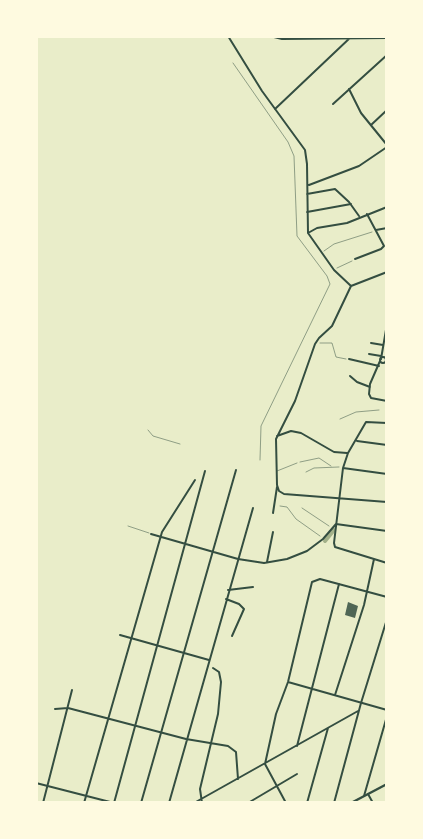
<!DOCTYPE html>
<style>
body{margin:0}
#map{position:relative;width:423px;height:839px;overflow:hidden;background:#e9edc9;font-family:"DejaVu Sans",sans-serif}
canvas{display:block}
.frame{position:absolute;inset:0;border:38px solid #fefae0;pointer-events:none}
</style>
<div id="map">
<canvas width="423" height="839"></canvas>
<div class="frame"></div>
</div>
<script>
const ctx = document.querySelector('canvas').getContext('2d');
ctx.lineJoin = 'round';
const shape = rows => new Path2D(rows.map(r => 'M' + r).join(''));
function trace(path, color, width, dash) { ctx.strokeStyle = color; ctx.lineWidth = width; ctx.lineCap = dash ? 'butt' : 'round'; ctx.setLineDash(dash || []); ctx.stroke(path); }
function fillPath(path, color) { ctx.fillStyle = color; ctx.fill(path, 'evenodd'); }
trace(shape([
 [325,541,334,530]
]), '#a3b18a', 4);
fillPath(shape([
 [348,602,358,606,355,618,345,615]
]), '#4f6655');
trace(shape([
 [324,251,334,244,372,232],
 [337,268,352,261],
 [320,343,332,343,336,357,346,359],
 [340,419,356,412,379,410],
 [300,462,319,458,331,466],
 [306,472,314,468,339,467],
 [280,506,287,507,296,519,320,536],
 [302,508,329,526]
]), '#344e41', 0.5);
trace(shape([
 [233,63,288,142,294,156,297,236,327,276,330,284,261,426,260,460],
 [148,430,153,436,180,444],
 [277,471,297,463],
 [128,526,149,533]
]), '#344e41', 0.5);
trace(shape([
 [228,36,262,91,305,150,307,164,308,233,334,270,351,286],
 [270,36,282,39,387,38],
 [349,89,361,113,387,145],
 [333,104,387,55],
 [275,109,352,36],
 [371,125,387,110],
 [309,185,359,166,387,147],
 [307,194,335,189,349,202,359,216],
 [307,212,351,204],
 [376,230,387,228],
 [308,233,317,228,347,223,387,207],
 [355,259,381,249,384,246,367,214],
 [351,286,332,326,319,338,315,344,295,401,276,439,277,485,279,491,284,494,387,502],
 [351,286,387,272],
 [371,343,383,345],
 [369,354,381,356],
 '380 360a3 3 0 1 1 6 0a3 3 0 1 1-6 0Z',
 [349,359,379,366],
 [381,359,387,324],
 [380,361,370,384,369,394,371,398,387,401],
 [350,376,357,382,370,387],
 [387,423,366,422,348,453,343,468,334,543,335,547,387,563],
 [277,436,291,431,301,433,334,452,347,453],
 [357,441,387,445],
 [343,468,387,474],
 [273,513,277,487],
 [336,524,387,531],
 [151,534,238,559,264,563,287,559,307,551,323,539,336,524],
 [267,562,273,532],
 [228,590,253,587],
 [226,599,239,604,244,609,232,636],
 [120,635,209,660],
 [288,682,387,710],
 [335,695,364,605,374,559],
 [55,709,68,708,186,739,228,746,236,752,238,779],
 [297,746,339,584],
 [265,764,276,714,288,682,312,582,320,579,387,597],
 [265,764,286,803],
 [36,783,114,803],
 [368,794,373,803],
 [364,796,387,716],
 [43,803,72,690],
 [84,803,162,532,195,480],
 [114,803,205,471],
 [141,803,236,470],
 [169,803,253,508],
 [194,803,358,711],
 [202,803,200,789,218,714,221,682,219,672,213,668],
 [248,803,297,774],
 [307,803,328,728],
 [334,803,361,703,387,619]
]), '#344e41', 2);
trace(shape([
 [351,803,387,784]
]), '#344e41', 2.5);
</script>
